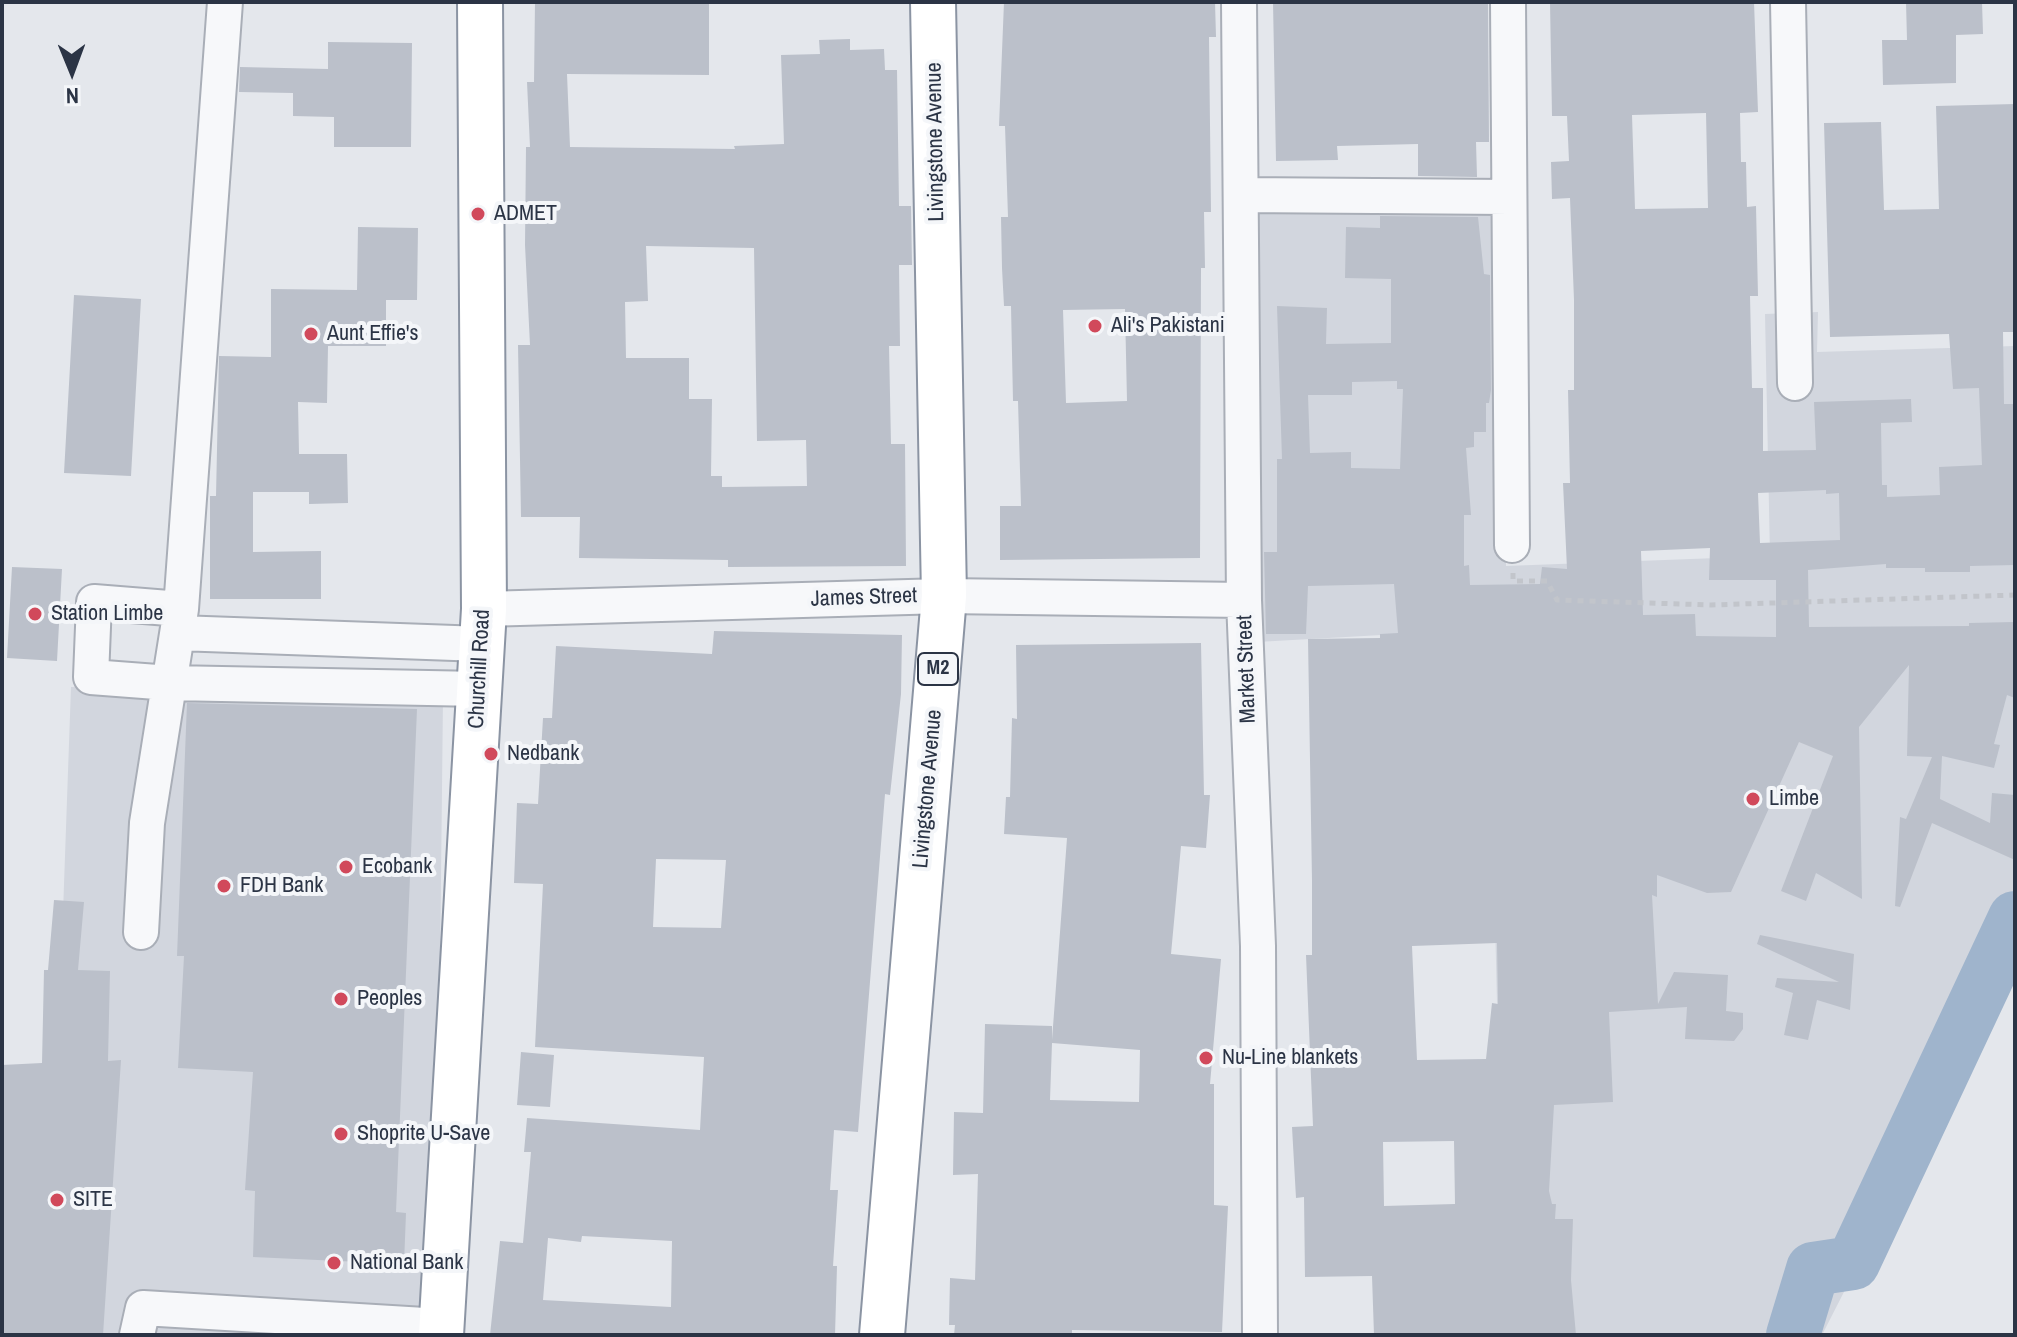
<!DOCTYPE html>
<style>
body{margin:0}
#map{position:relative;width:2017px;height:1337px;overflow:hidden;background:#e4e7ec;font-family:"Archivo Narrow",sans-serif}
canvas{display:block}
.frame{position:absolute;inset:0;border:4px solid #2b3445;pointer-events:none}
.north{position:absolute;left:32px;top:32px;width:80px;height:80px;-webkit-text-stroke:6px #f4f6f9;paint-order:stroke;rotate:179deg;font-size:22px;font-weight:700;line-height:32px;text-align:center;color:#2b3445}
.north::after{content:'';display:block;margin:auto;width:28px;height:36px;background:#2b3445;clip-path:polygon(50% 0,100% 100%,50% 72%,0 100%)}
</style>
<div id="map">
<canvas width="2017" height="1337"></canvas>
<div class="frame"></div>
<div class="north">N</div>
</div>
<script>
const ctx = document.querySelector('canvas').getContext('2d');
ctx.lineJoin = 'round';
function fillPath(path, color) { ctx.fillStyle = color; ctx.fill(path, 'evenodd'); }
const shape = rows => new Path2D(rows.map(r => 'M' + r).join(''));
function trace(path, color, width, dash) { ctx.strokeStyle = color; ctx.lineWidth = width; ctx.lineCap = dash ? 'butt' : 'round'; ctx.setLineDash(dash || []); ctx.stroke(path); }
function write(font, color, halo, rows, align = 'center') {
  ctx.font = font + ' "Archivo Narrow",sans-serif'; ctx.lineWidth = 8; ctx.setLineDash([]); ctx.textBaseline = 'middle'; ctx.strokeStyle = halo; ctx.fillStyle = color; for (const [text, x, y, turn = 0] of rows) {
    ctx.save(); ctx.translate(x, y); ctx.rotate((+turn || 0) * Math.PI / 180); ctx.textAlign = isNaN(turn) ? turn : align; if (halo) ctx.strokeText(text, 0, 0); ctx.fillText(text, 0, 0); ctx.restore();
  }
}
fillPath(shape([
 [1250,202,1501,205,1506,566,1770,556,1765,314,1818,312,1817,352,2015,346,2015,957,1822,1335,1505,1335,1488,629,1257,642],
 [71,687,443,697,436,1335,48,1335]
]), '#d2d6de');
trace(shape([
 [1793,1335,1813,1269,1853,1263,2015,918]
]), '#9fb4cc', 54);
fillPath(shape([
 [535,2,709,2,709,75,567,74,570,147,735,149,734,146,784,144,781,55,820,54,819,40,850,39,850,50,884,49,885,70,897,70,899,206,911,206,912,265,899,265,900,346,889,346,891,444,905,444,906,566,728,567,728,560,579,558,580,517,521,517,518,345,530,345,525,245,526,147,530,147,527,82,534,82],
 [646,246,754,248,757,441,806,440,807,486,722,487,722,476,711,476,712,399,689,399,689,358,626,358,625,302,648,301],
 [1004,2,1215,2,1216,37,1209,37,1211,212,1204,212,1205,268,1201,268,1200,558,1000,560,1000,506,1021,506,1018,401,1013,401,1011,306,1004,306,1002,268,1001,217,1008,217,1005,126,999,126],
 [1125,309,1127,401,1066,403,1063,310],
 [1273,2,1488,2,1489,142,1476,142,1477,177,1418,176,1418,144,1337,146,1338,160,1276,161],
 [1550,2,1754,2,1758,112,1740,113,1741,162,1746,162,1747,207,1756,206,1758,296,1750,296,1752,388,1763,388,1763,451,1816,450,1814,402,1911,399,1912,422,1881,423,1882,485,1887,485,1887,497,1940,495,1939,467,1982,465,1979,388,1953,389,1949,334,1830,337,1824,123,1881,122,1884,210,1939,209,1936,106,2015,104,2015,332,2003,332,2004,404,2015,404,2015,565,1970,566,1970,572,1925,572,1925,568,1886,568,1886,564,1808,570,1809,627,1969,626,1969,623,2014,622,2015,698,2007,695,1994,744,2000,745,1994,768,1942,756,1940,799,1990,823,1992,793,2015,795,2015,860,1932,823,1900,907,1895,906,1900,817,1906,819,1932,757,1907,756,1909,665,1859,727,1862,899,1816,873,1806,901,1781,891,1833,756,1799,742,1731,892,1707,893,1657,875,1657,897,1652,895,1658,1004,1674,972,1728,975,1726,1011,1743,1013,1743,1029,1734,1041,1685,1039,1687,1007,1609,1012,1613,1102,1554,1105,1549,1191,1552,1204,1556,1204,1555,1219,1573,1219,1571,1280,1576,1335,1374,1335,1372,1276,1305,1277,1304,1197,1296,1198,1292,1127,1313,1126,1306,955,1312,955,1312,881,1308,639,1380,638,1380,634,1398,633,1394,584,1308,586,1306,634,1266,634,1264,552,1277,552,1277,459,1282,459,1277,306,1327,308,1326,344,1391,343,1391,279,1345,278,1346,227,1380,228,1380,216,1478,217,1484,274,1490,275,1491,390,1489,403,1486,403,1486,432,1474,432,1474,447,1466,448,1471,515,1464,515,1464,566,1469,565,1470,585,1540,584,1542,567,1567,569,1563,483,1570,483,1568,390,1574,390,1574,300,1570,198,1552,199,1551,162,1569,161,1567,116,1552,116],
 [1706,113,1708,208,1635,209,1632,115],
 [1397,381,1397,389,1403,389,1400,469,1351,468,1351,452,1310,453,1308,395,1352,395,1352,382],
 [1826,490,1826,494,1839,493,1840,540,1760,543,1758,493],
 [1710,548,1709,580,1776,580,1776,637,1696,636,1695,614,1643,615,1641,551],
 [1497,943,1498,1004,1492,1003,1486,1059,1417,1060,1412,946],
 [1454,1141,1455,1204,1384,1206,1383,1142],
 [1906,2,1982,2,1983,34,1956,35,1956,83,1883,85,1882,40,1907,40],
 [328,42,412,43,411,147,334,147,334,117,293,116,293,93,239,92,240,67,328,69],
 [358,227,418,228,417,300,386,300,386,346,328,346,327,403,298,402,299,454,347,454,348,503,309,504,309,492,253,492,253,552,321,551,321,599,210,599,210,496,216,496,219,356,271,357,271,289,357,290],
 [74,295,141,299,131,476,64,473],
 [12,567,62,569,57,661,7,658],
 [714,631,902,635,901,694,890,795,885,794,858,1132,834,1130,830,1190,838,1190,833,1266,837,1266,835,1335,490,1335,500,1241,523,1243,531,1152,524,1152,527,1118,700,1130,704,1057,535,1047,543,884,514,883,517,803,538,804,543,718,552,718,556,646,712,654],
 [656,859,726,860,721,928,653,927],
 [582,1236,672,1241,671,1307,543,1300,548,1238,581,1242],
 [1201,643,1204,795,1210,795,1206,848,1181,846,1171,954,1221,959,1210,1084,1214,1084,1214,1205,1228,1206,1222,1332,1072,1330,1072,1335,954,1335,955,1325,949,1325,950,1278,975,1280,978,1174,953,1175,954,1112,983,1113,985,1024,1052,1026,1052,1040,1067,838,1004,834,1006,797,1010,797,1012,718,1017,719,1016,645],
 [1052,1043,1140,1050,1139,1102,1050,1100],
 [187,703,417,709,396,1212,406,1213,404,1264,253,1257,255,1191,245,1190,253,1072,178,1068,184,956,177,956],
 [54,900,84,902,78,970,110,971,108,1061,121,1060,103,1335,2,1335,2,1065,42,1063,44,970,48,970],
 [1760,935,1854,954,1850,1010,1817,1000,1808,1040,1784,1035,1793,993,1775,987,1777,978,1839,982,1757,944],
 [521,1052,554,1055,550,1107,517,1105]
]), '#bbc0ca');
const minor = shape([
 [1239,2,1244,600,1258,946,1260,1335],
 [1508,2,1512,545],
 [1788,2,1795,383],
 [1241,195,1509,197],
 [181,609,94,602,91,677,170,683,480,689],
 [484,609,944,596,1244,600],
 [178,633,482,644],
 [141,932,147,823,181,609,225,2],
 [137,1335,143,1308,441,1326]
]);
const highway = shape([
 [441,1335,484,609,480,2],
 [882,1335,944,596,933,2]
]);
trace(minor, '#a9aeb7', 38);
trace(highway, '#8b94a3', 48);
trace(shape([
 [1513,573,1513,581,1547,581,1557,600,1711,605,2015,595]
]), '#c2c5cb', 5, [6, 6]);
trace(minor, '#f7f8fa', 34);
trace(highway, '#fff', 44);
for (const [x, y, r, color] of [
 [478,214,8,"#d1495b"],
 [1095,326,8,"#d1495b"],
 [311,334,8,"#d1495b"],
 [35,614,8,"#d1495b"],
 [491,754,8,"#d1495b"],
 [1753,799,8,"#d1495b"],
 [346,867,8,"#d1495b"],
 [224,886,8,"#d1495b"],
 [341,999,8,"#d1495b"],
 [1206,1058,8,"#d1495b"],
 [341,1134,8,"#d1495b"],
 [57,1200,8,"#d1495b"],
 [334,1263,8,"#d1495b"]
]) { const dot = new Path2D(); dot.arc(x, y, r, 0, 2 * Math.PI); ctx.fillStyle = color; ctx.fill(dot); trace(dot, '#f4f6f9', 3); }
for (const [x, y, w] of [
 [938,669,40]
]) { const box = new Path2D(); box.roundRect(x - w / 2, y - 16, w, 32, 6); ctx.fillStyle = '#f4f6f9'; ctx.fill(box); trace(box, '#2b3445', 2); }
write('bold 20px', '#2b3445', null, [
 ["M2",938,669]
]);
write('22px', '#2b3445', '#f4f6f9', [
 ["Livingstone Avenue",936,142,-91],
 ["James Street",864,598,-2],
 ["Churchill Road",480,669,-87],
 ["Market Street",1247,669,-92],
 ["Livingstone Avenue",928,789,-85]
]);
write('22px', '#2b3445', '#f4f6f9', [
 ["ADMET",494,214],
 ["Ali's Pakistani",1111,326],
 ["Aunt Effie's",327,334],
 ["Station Limbe",51,614],
 ["Nedbank",507,754],
 ["Limbe",1769,799],
 ["Ecobank",362,867],
 ["FDH Bank",240,886],
 ["Peoples",357,999],
 ["Nu-Line blankets",1222,1058],
 ["Shoprite U-Save",357,1134],
 ["SITE",73,1200],
 ["National Bank",350,1263]
], 'left');
</script>
